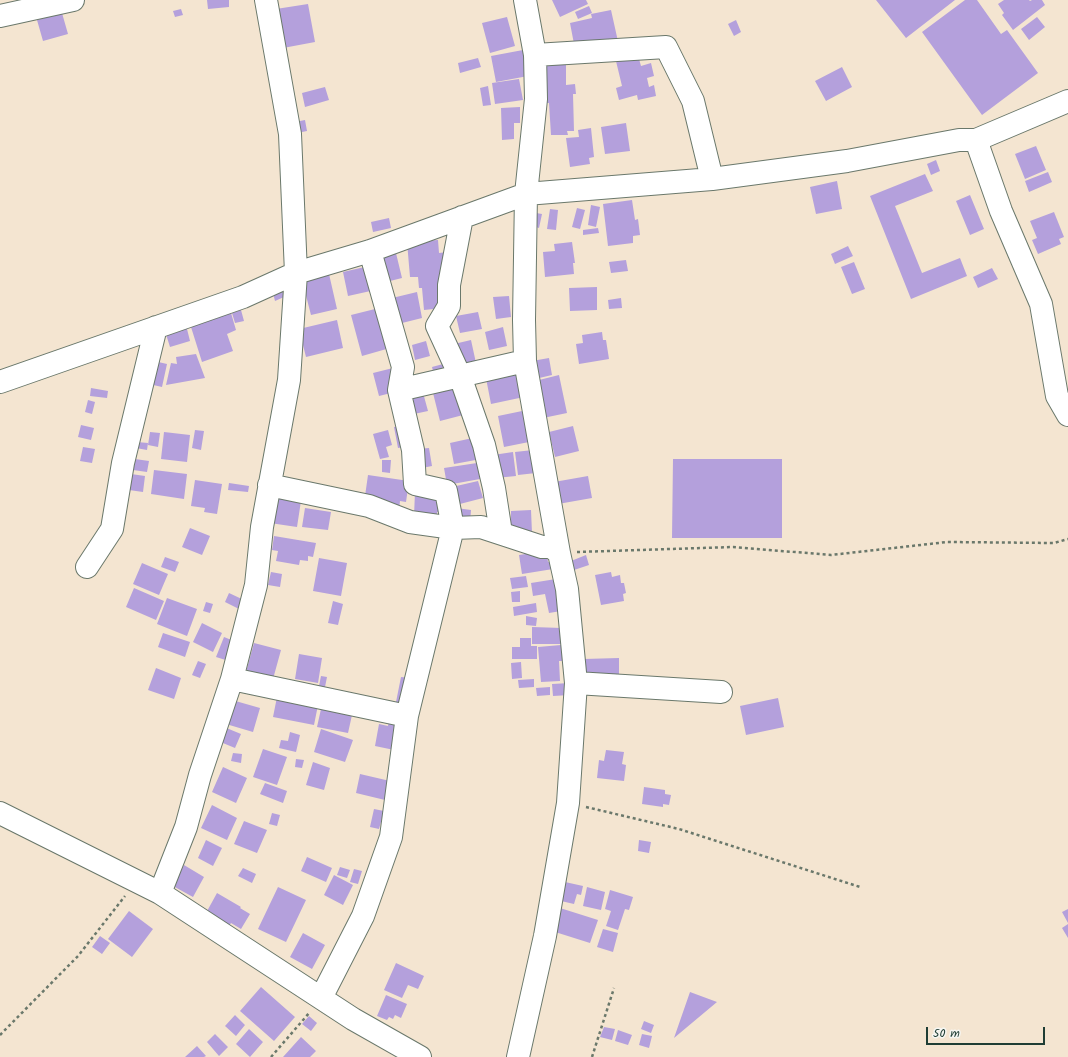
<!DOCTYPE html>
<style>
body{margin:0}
#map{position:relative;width:1068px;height:1057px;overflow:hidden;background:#f4e5d1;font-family:Kalam,sans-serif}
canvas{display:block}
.scale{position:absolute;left:926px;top:1027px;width:119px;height:18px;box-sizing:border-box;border:2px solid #1f3d34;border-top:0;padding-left:5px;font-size:12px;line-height:14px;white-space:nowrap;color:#1f3d34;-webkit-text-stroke:3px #f6f6f2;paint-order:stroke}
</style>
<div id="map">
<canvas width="1068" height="1057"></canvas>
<div class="scale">50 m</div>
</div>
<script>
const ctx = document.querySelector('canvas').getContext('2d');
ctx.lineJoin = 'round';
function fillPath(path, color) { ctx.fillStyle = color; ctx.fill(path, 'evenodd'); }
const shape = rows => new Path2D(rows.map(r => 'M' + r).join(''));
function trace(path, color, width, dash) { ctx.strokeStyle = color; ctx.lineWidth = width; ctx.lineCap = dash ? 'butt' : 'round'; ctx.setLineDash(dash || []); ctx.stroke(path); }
fillPath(shape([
 [207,0,229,0,229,7,208,9],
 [552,0,586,0,588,4,560,17],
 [876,0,955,0,906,38],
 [965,0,977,0,1001,34,1007,30,1038,73,982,115,922,32],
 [1004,0,1029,0,1030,1,1032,0,1042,0,1045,5,1013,30,1002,15,1004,13,998,4],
 [308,4,315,42,283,48,276,9],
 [589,6,592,13,578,19,575,12],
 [181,9,183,15,175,17,173,11],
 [611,10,619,46,596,50,594,40,574,44,570,23,592,18,591,14],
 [62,13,68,34,43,41,37,20],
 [507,17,515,46,490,53,482,23],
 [1037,17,1045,27,1029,40,1021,29],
 [736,20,741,32,734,36,728,24],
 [523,50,528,76,496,82,491,56],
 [637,52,641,66,651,63,654,76,647,78,649,87,654,85,656,96,638,100,637,95,619,100,616,88,622,86,615,57],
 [478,58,481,67,460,73,458,63],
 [566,64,566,85,575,84,576,94,573,94,574,131,567,131,568,135,551,135,549,103,545,103,544,65],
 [842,67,852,87,826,101,815,81],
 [519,79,523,100,495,104,492,83],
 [488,86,491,105,483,106,480,88],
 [325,87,329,100,305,107,302,93],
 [520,107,520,123,514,123,514,139,502,140,501,108],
 [305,120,307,131,297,133,295,122],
 [626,123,630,151,605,154,601,127],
 [591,128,594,157,589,158,590,164,570,167,566,138,579,137,578,130],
 [1036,146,1046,170,1025,179,1015,154],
 [936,160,940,171,931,175,927,164],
 [1048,172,1052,182,1029,192,1025,181],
 [925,174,933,191,895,206,922,273,960,258,967,276,911,299,870,196],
 [837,181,842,209,816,214,810,187],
 [970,195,984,229,970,235,956,201],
 [632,200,635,220,638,219,640,235,633,236,633,243,608,246,603,204],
 [591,205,600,207,596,227,588,225],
 [577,208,585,210,580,229,572,227],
 [550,209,558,210,556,230,547,229],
 [1054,212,1064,237,1059,239,1061,244,1038,254,1032,240,1037,238,1030,221],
 [536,213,542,214,539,228,533,226],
 [389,218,391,228,373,232,371,222],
 [598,228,599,233,583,235,583,230],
 [438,240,439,253,447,252,444,308,424,310,422,288,419,288,418,277,410,277,407,242],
 [572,242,575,263,573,263,574,274,545,277,543,252,555,251,554,244],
 [848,246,853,256,835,264,831,254],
 [395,249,402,278,382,283,375,254],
 [626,260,628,271,611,273,609,262],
 [854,262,865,289,852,294,841,267],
 [369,266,375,290,348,296,343,272],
 [992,268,998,279,978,288,973,277],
 [329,274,337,309,311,315,302,280],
 [597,287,597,310,570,311,569,288],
 [282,290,284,297,275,301,273,293],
 [417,292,422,318,394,325,388,299],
 [509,296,511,317,496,319,493,297],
 [621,298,622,308,609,309,608,300],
 [379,308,390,348,362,356,351,315],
 [241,310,244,321,235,323,232,313],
 [478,312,482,329,460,333,456,316],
 [231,313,236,330,227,334,233,351,202,362,191,327],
 [337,320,343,348,306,357,299,329],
 [186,325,190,341,170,347,165,331],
 [503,327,507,346,489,350,485,332],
 [602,332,603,340,606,340,609,359,579,364,576,344,583,343,582,335],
 [471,340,476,363,459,367,454,344],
 [426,341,430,356,415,360,412,345],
 [196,354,205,378,166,385,171,363,177,364,176,357],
 [549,358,552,375,535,379,532,361],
 [154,361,167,364,162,387,149,384],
 [454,361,435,379,432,367],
 [518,366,524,397,491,404,485,373],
 [393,368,399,391,379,396,373,373],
 [559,375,567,413,543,418,535,381],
 [459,383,467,414,440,421,432,389],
 [91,388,108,391,107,398,90,396],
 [422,389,428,411,414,414,408,392],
 [88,400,95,402,92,414,85,412],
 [527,410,534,441,504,447,498,416],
 [81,425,94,428,91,440,78,437],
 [407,425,411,446,398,448,394,427],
 [573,426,579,451,555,457,549,432],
 [195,430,204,431,201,450,192,448],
 [388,430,392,445,386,447,389,457,380,459,373,434],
 [150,432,160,433,158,447,148,445],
 [164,432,190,435,187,462,161,459],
 [477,437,481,459,454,464,450,443],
 [137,442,148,443,147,450,136,448],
 [83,447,95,449,92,463,80,461],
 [429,448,432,466,422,468,418,449],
 [533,450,536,473,518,475,515,452],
 [513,452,516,476,496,478,493,455],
 [135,459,149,461,147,472,133,470],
 [673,459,782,459,782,538,672,538],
 [382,460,391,460,390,473,382,472],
 [477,463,480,479,447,485,444,468],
 [154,470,187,474,184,499,151,494],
 [131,474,145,476,143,492,129,490],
 [368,475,409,481,406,502,400,501,399,510,365,496],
 [588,476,592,498,558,504,554,482],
 [195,480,222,484,217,514,204,512,205,508,191,506],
 [478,481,483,498,456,505,452,487],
 [229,483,249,486,248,492,228,490],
 [415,492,443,493,443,513,437,512,437,516,414,516],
 [274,496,301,501,297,527,270,523],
 [305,508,331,512,328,530,302,527],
 [456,508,471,510,470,523,455,521],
 [531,510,532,533,511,534,511,511],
 [190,528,210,536,202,555,182,547],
 [274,536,316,543,313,557,308,556,308,561,300,560,299,565,276,561,278,551,272,550],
 [546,551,548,562,552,561,553,569,522,574,519,555],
 [586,555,589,565,574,570,571,561],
 [165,557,179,562,175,572,161,567],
 [319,558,347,563,341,596,313,591],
 [142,563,168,574,159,595,133,584],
 [271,572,282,574,280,587,268,585],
 [611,572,612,577,620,575,621,583,624,583,626,593,623,594,624,601,601,605,595,575],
 [526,576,528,587,512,589,510,578],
 [556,579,561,611,549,613,545,594,533,596,531,583],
 [134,588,164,601,156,620,126,607],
 [520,591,520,602,512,602,511,592],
 [229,593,246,601,241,610,225,602],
 [167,598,197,609,187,636,157,624],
 [333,601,343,604,338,625,328,623],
 [206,602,213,604,210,613,203,611],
 [536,603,537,612,514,616,513,607],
 [526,616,537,618,536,626,526,625],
 [202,623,222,633,213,652,193,642],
 [532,627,562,628,561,644,532,644],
 [163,633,190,642,185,657,158,647],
 [224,637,239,643,232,662,216,657],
 [520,638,531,638,531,646,537,646,537,659,512,659,512,647,520,647],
 [254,643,281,650,273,679,246,672],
 [561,645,563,661,559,661,560,681,541,682,538,647],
 [299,654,322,658,318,683,295,679],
 [619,658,619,678,584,679,584,659],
 [198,661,206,664,200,678,192,675],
 [521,662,522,678,512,679,511,663],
 [156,668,181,678,174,699,148,690],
 [321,676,327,677,325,687,319,686],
 [401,677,411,678,407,704,396,702],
 [534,679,534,687,519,688,518,680],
 [570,683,570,695,553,696,552,684],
 [550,687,550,695,537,696,536,688],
 [278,692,319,700,314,725,273,717],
 [778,698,784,727,746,735,740,706],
 [232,700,260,708,253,732,226,724],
 [323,700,354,706,348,733,317,727],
 [390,714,405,717,399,751,375,746,379,724,388,726],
 [224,727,241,734,235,748,218,741],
 [321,729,353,740,345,762,314,752],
 [290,732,300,735,296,752,279,748,281,740,288,741],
 [263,749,287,757,277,785,253,777],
 [606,750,624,752,622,764,626,765,624,781,597,778,599,760,604,761],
 [233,753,242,754,241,763,231,761],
 [296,759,304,760,302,768,295,767],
 [313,762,330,768,324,790,306,785],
 [223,767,247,778,236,803,212,792],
 [360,774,390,781,385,800,356,793],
 [265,783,287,791,283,803,260,794],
 [644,787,665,790,665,794,671,795,669,805,663,804,663,807,642,804],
 [212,805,237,818,227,840,201,828],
 [374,809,384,811,379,829,370,827],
 [272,813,280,815,277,826,269,824],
 [244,821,267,830,257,853,234,844],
 [206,840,222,848,213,866,198,858],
 [639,840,651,842,649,853,638,851],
 [307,857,332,868,326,882,301,871],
 [184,865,204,877,193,897,173,886],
 [340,867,350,870,347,878,337,875],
 [243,868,256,874,252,883,238,876],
 [354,869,362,871,358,884,350,882],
 [334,875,353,885,343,905,324,895],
 [565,882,583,886,581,895,577,894,574,904,561,901],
 [278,887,306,900,286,942,258,929],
 [587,887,605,892,601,910,583,906],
 [610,890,633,897,629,910,625,909,618,930,606,926,611,911,605,909],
 [217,893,241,907,240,908,250,914,241,929,231,923,229,926,206,913],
 [560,908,598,920,590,943,552,931],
 [1068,909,1068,923,1062,912],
 [129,911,153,929,132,957,108,939],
 [1068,924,1068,938,1062,928],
 [603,929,618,933,613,952,597,947],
 [303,933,325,945,312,969,290,957],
 [100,936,110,943,102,954,92,947],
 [396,963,424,976,418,989,408,985,402,998,384,990],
 [261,987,295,1017,274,1041,240,1011],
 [690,992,717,1002,674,1038],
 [386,995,407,1004,401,1018,395,1015,393,1019,389,1017,387,1020,377,1016],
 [235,1015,245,1025,236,1036,225,1026],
 [309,1016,317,1023,311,1031,302,1024],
 [644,1021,654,1025,651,1033,641,1029],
 [604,1027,615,1029,612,1040,600,1037],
 [249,1029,263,1042,250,1057,236,1044],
 [618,1030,632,1035,628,1045,615,1041],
 [215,1034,228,1047,219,1056,207,1042],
 [642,1034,652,1036,649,1048,639,1045],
 [301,1037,316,1051,310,1057,283,1057],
 [197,1046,206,1056,204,1057,185,1057]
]), '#b4a0dc');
const minor = shape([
 [0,16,73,0],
 [535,55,666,47,693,101,712,179],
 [976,140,1001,211,1041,304,1057,396,1068,415],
 [462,217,449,285,449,306,437,326,460,376,484,445,494,488,501,533],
 [0,382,243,297,296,273,370,251,526,194,712,179,847,161,959,140,976,140,1068,101],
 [399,390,525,361],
 [269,485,369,506,410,522,453,528,481,527,542,547,551,547,559,553],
 [87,567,112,529,123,463,156,327],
 [232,679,407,716],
 [576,683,721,692],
 [0,813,160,893,353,1019,420,1057],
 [160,893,186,827,200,775,232,679,256,585,262,527,289,380,296,273,290,134,266,0],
 [321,998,363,916,391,837,407,716,453,528,446,491,415,484,413,450,399,390,403,367,370,251],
 [518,1057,545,936,568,803,576,683,567,589,559,553,525,361,524,320,526,194,536,99,535,55,525,0]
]);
trace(minor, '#6a786b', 24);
trace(shape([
 [577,552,733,547,831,555,947,542,1054,543,1068,539],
 [586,807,679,829,860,887],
 [0,1035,78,956,125,896],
 [271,1057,310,1012],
 [592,1057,614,988]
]), '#6a786b', 2.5, [3, 3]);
trace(minor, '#fff', 22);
</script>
